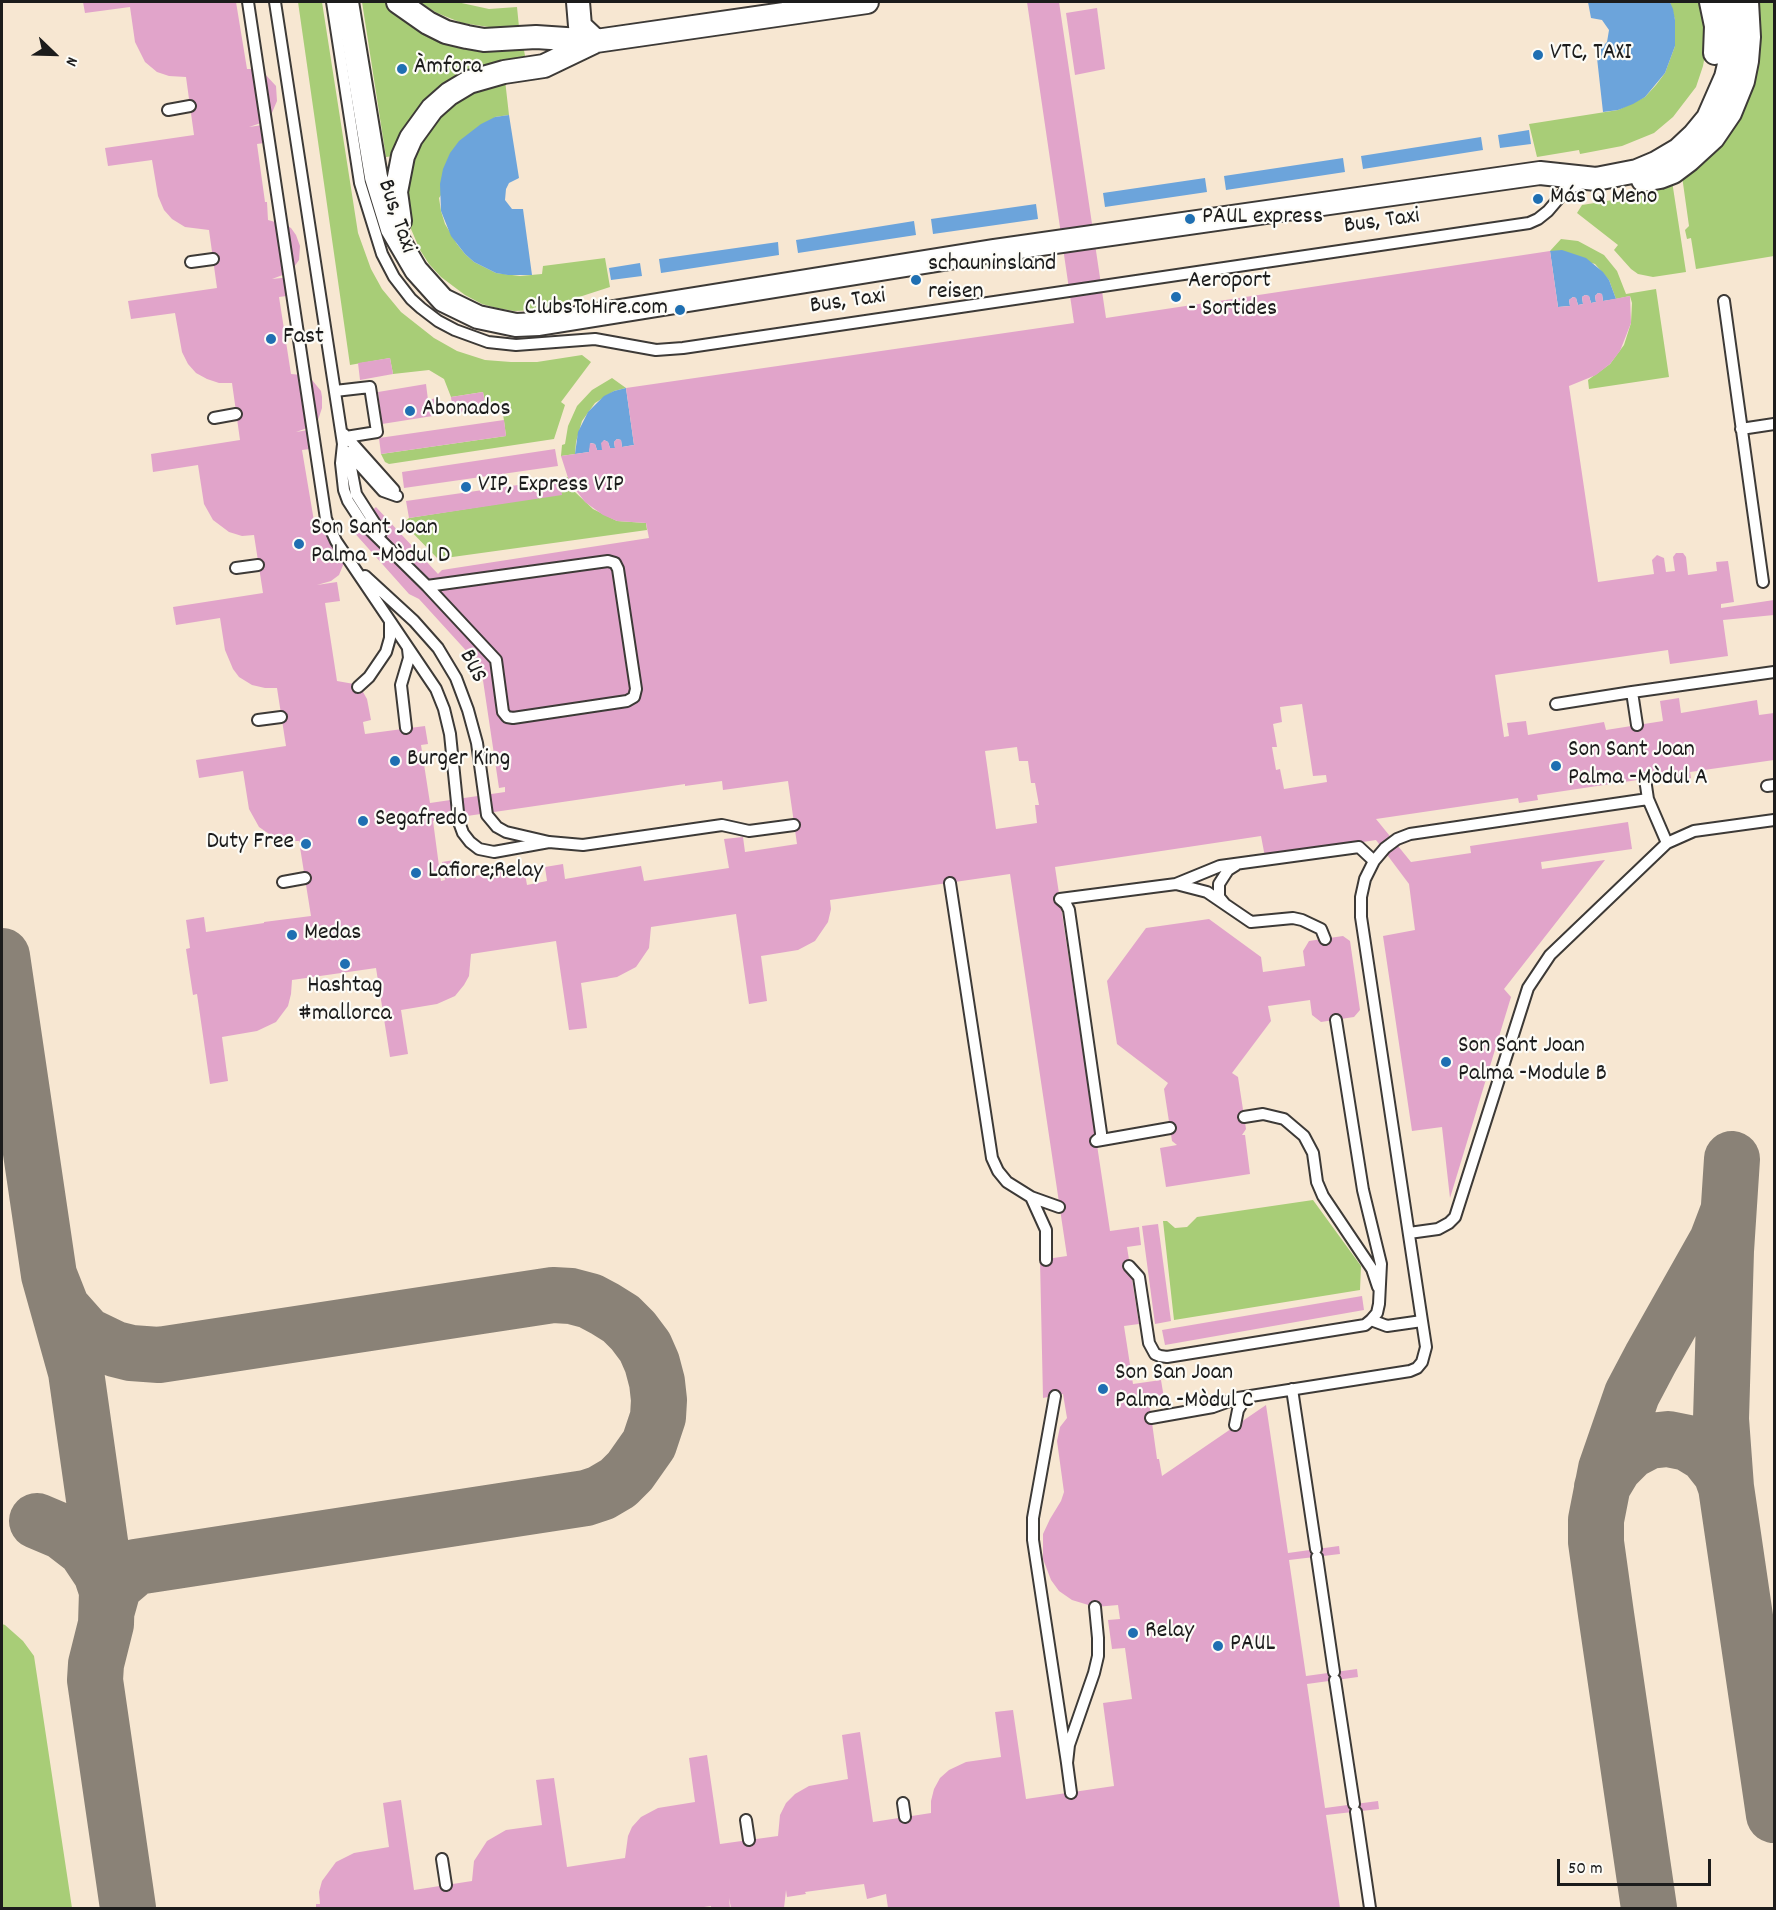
<!DOCTYPE html>
<meta charset="utf-8">
<style>
body{margin:0}
#map{position:relative;width:1776px;height:1910px;overflow:hidden;background:#f7e7d2;font-family:Dekko,sans-serif}
canvas{display:block}
.frame{position:absolute;inset:0;border:3px solid #1c1c1c;pointer-events:none}
.north{position:absolute;left:24px;top:24px;width:60px;height:60px;-webkit-text-stroke:4px #fdfcf7;paint-order:stroke;rotate:113deg;font-size:16px;font-weight:700;line-height:24px;text-align:center;color:#1c1c1c}
.north::after{content:'';display:block;margin:auto;width:21px;height:27px;background:#1c1c1c;clip-path:polygon(50% 0,100% 100%,50% 72%,0 100%)}
.scale{position:absolute;left:1557px;top:1859px;width:154px;height:27px;box-sizing:border-box;border:3px solid #1c1c1c;border-top:0;padding-left:8px;font-size:18px;line-height:21px;white-space:nowrap;color:#1c1c1c;-webkit-text-stroke:4px #fdfcf7;paint-order:stroke}
</style>
<div id="map">
<canvas width="1776" height="1910"></canvas>
<div class="frame"></div>
<div class="north">N</div>
<div class="scale">50 m</div>
</div>
<script>
const ctx = document.querySelector('canvas').getContext('2d');
ctx.lineJoin = 'round';
function fillPath(path, color) { ctx.fillStyle = color; ctx.fill(path, 'evenodd'); }
const shape = rows => new Path2D(rows.map(r => 'M' + r).join(''));
function trace(path, color, width, dash) { ctx.strokeStyle = color; ctx.lineWidth = width; ctx.lineCap = dash ? 'butt' : 'round'; ctx.setLineDash(dash || []); ctx.stroke(path); }
function write(font, color, halo, rows, align = 'center') {
  ctx.font = font + ' Dekko,sans-serif'; ctx.lineWidth = 4.5; ctx.setLineDash([]); ctx.textBaseline = 'middle'; ctx.strokeStyle = halo; ctx.fillStyle = color; for (const [text, x, y, turn = 0] of rows) {
    ctx.save(); ctx.translate(x, y); ctx.rotate((+turn || 0) * Math.PI / 180); ctx.textAlign = isNaN(turn) ? turn : align; if (halo) ctx.strokeText(text, 0, 0); ctx.fillText(text, 0, 0); ctx.restore();
  }
}
fillPath(shape([
 [298,2,322,2,358,233,371,269,382,289,401,312,434,338,457,351,485,360,511,362,537,362,582,355,591,362,561,402,565,405,554,439,389,464,385,462,381,454,506,436,502,406,486,408,483,392,451,397,444,379,429,370,393,374,390,358,350,365],
 [362,2,387,2,523,45,526,61,494,65,394,156,386,157],
 [419,2,457,2,489,9,517,7,519,27,489,27,462,23,437,13],
 [1670,2,1705,2,1707,44,1703,66,1696,87,1673,117,1654,133,1622,146,1580,154,1579,150,1537,157,1529,124,1618,110,1645,97,1656,85,1665,73,1675,46,1675,20],
 [1757,2,1774,2,1774,256,1696,269,1691,238,1687,239,1685,230,1689,226,1682,176],
 [505,80,509,115,495,117,439,198,441,211,445,224,457,244,465,254,474,262,496,273,520,276,542,274,543,266,605,258,610,287,539,310,514,311,497,308,482,304,465,295,441,277,429,264,420,250,408,222,406,177,424,131,459,97],
 [1672,181,1686,272,1653,277,1638,274,1631,269,1614,250,1618,245,1577,213,1582,205,1632,197],
 [1561,239,1578,241,1604,255,1617,271,1626,294,1656,289,1669,377,1589,389,1588,380,1610,364,1624,345,1631,323,1632,303,1630,296,1616,299,1609,280,1595,264,1550,251],
 [612,378,626,388,614,391,595,403,582,421,576,442,575,454,561,456,562,445,565,444,568,426,577,406,592,390],
 [568,477,575,492,593,509,617,521,646,523,647,530,438,559,403,523,409,518,561,494,560,479],
 [1313,1200,1361,1266,1360,1290,1174,1320,1163,1221,1167,1221,1175,1228,1187,1227,1197,1217],
 [2,1624,5,1625,23,1641,34,1656,72,1908,2,1908]
]), '#a8cd77');
fillPath(shape([
 [1588,2,1670,2,1673,9,1675,20,1675,46,1665,73,1645,97,1633,104,1618,110,1603,112,1596,49,1602,47,1607,42,1609,30,1602,20,1591,18],
 [509,115,519,178,509,183,506,189,505,200,512,209,523,209,532,275,508,275,496,273,474,262,465,254,451,236,441,211,440,184,443,169,450,153,459,141,481,124,495,117],
 [1529,130,1531,144,1500,148,1498,135],
 [1481,137,1483,150,1363,169,1361,156],
 [1343,158,1345,172,1226,190,1224,176],
 [1205,178,1207,192,1105,207,1103,193],
 [1036,204,1038,219,933,234,931,219],
 [914,221,916,235,798,253,796,240],
 [778,242,779,255,661,273,659,259],
 [1562,250,1586,258,1603,272,1609,280,1616,299,1603,301,1602,294,1598,293,1595,296,1596,302,1591,303,1589,296,1585,295,1582,297,1583,304,1578,305,1576,298,1573,297,1569,300,1570,306,1558,307,1550,251],
 [640,263,642,276,611,280,609,268],
 [626,388,634,445,622,447,621,440,617,439,614,442,615,448,610,448,608,442,604,440,602,450,597,450,595,444,591,443,589,452,575,454,578,432,588,412,604,396,614,391]
]), '#6ca4db');
trace(shape([
 [2,956,49,1275,76,1372,107,1591],
 [1732,1159,1726,1251,1721,1419,1726,1487,1774,1815],
 [49,1275,62,1308,86,1335,115,1349,131,1353,159,1355,553,1295,571,1296,590,1301,605,1309,621,1319,633,1331,645,1347,652,1363,657,1382,659,1400,658,1417,649,1444,630,1471,618,1483,601,1493,586,1498,136,1567,116,1584,112,1592,107,1610],
 [1602,1487,1614,1467,1630,1451,1649,1441,1668,1439,1688,1443,1706,1454,1721,1473,1726,1487],
 [37,1521,63,1532,85,1549,101,1573,107,1591,106,1624,96,1664,95,1680,128,1908],
 [1649,1908,1606,1614,1596,1542,1596,1520,1606,1469,1632,1394,1651,1358,1717,1241,1728,1212]
]), '#8a8277', 56);
fillPath(shape([
 [83,2,236,2,247,69,256,69,264,73,276,86,277,101,271,115,261,123,249,127,269,124,271,142,257,144,265,202,267,202,268,220,286,225,291,228,296,235,300,246,299,260,294,267,288,273,272,279,291,277,294,295,279,297,291,374,302,375,312,380,321,391,322,397,322,408,318,420,310,427,296,432,314,429,317,448,302,450,315,527,326,528,346,558,339,575,331,581,317,585,337,582,340,601,325,603,337,681,354,684,363,692,367,699,371,720,363,722,365,734,425,726,428,744,421,745,430,803,505,792,505,787,499,788,481,667,419,599,409,594,351,529,376,507,438,574,442,570,649,538,646,523,617,521,603,515,585,502,569,481,561,456,589,452,590,443,595,444,597,450,602,450,601,443,604,440,608,442,610,448,615,448,614,442,617,439,621,440,622,447,634,445,626,388,1074,323,1027,2,1059,2,1106,318,1550,251,1558,307,1570,306,1569,300,1573,297,1576,298,1578,305,1583,304,1582,297,1585,295,1589,296,1591,303,1596,302,1595,296,1598,293,1602,294,1603,301,1630,296,1631,323,1620,351,1610,364,1596,375,1569,386,1598,582,1654,574,1652,560,1657,555,1664,558,1666,572,1675,571,1673,557,1676,553,1683,553,1686,557,1688,575,1717,571,1716,562,1728,561,1734,602,1721,604,1721,608,1774,600,1774,615,1723,620,1728,656,1670,664,1668,650,1495,675,1504,737,1509,736,1507,723,1526,721,1528,735,1604,722,1606,730,1663,721,1660,701,1679,698,1681,713,1757,700,1759,715,1774,713,1774,760,1690,772,1691,778,1672,781,1671,775,1537,795,1538,800,1519,803,1518,798,1376,819,1411,862,1471,853,1470,846,1628,822,1632,849,1541,862,1542,869,1605,860,1504,989,1511,997,1450,1198,1442,1127,1412,1131,1383,936,1415,930,1409,884,1376,840,1265,857,1261,836,1055,867,1110,1231,1139,1227,1141,1245,1127,1247,1139,1324,1124,1326,1133,1384,1161,1380,1164,1398,1149,1401,1157,1459,1159,1459,1162,1476,1266,1405,1288,1553,1339,1546,1340,1554,1289,1560,1306,1676,1357,1669,1358,1677,1307,1684,1325,1808,1378,1801,1379,1809,1326,1815,1340,1908,888,1908,886,1894,867,1899,864,1884,805,1892,806,1894,787,1897,786,1890,784,1908,731,1908,729,1898,730,1908,711,1908,711,1906,697,1908,316,1908,316,1904,320,1904,319,1892,322,1881,336,1862,354,1853,389,1847,383,1803,401,1800,414,1890,472,1881,474,1861,487,1841,506,1830,542,1825,536,1780,554,1778,567,1867,625,1858,628,1836,632,1827,641,1817,658,1808,695,1802,689,1758,707,1755,720,1844,778,1836,780,1815,786,1803,795,1794,809,1786,848,1779,842,1735,860,1732,873,1822,931,1813,931,1801,934,1789,940,1778,949,1770,966,1762,1001,1757,995,1712,1013,1710,1026,1799,1114,1786,1103,1703,1132,1699,1125,1648,1112,1649,1108,1620,1120,1619,1118,1605,1095,1607,1072,1600,1059,1591,1051,1580,1043,1559,1043,1534,1050,1519,1061,1501,1064,1492,1057,1441,1060,1427,1067,1418,1063,1394,1043,1398,1040,1260,1067,1256,1010,874,830,900,831,909,828,922,815,941,798,950,761,956,767,1001,749,1004,736,914,651,927,649,948,636,967,617,977,581,983,587,1028,569,1030,556,941,471,954,469,976,464,985,455,996,437,1004,401,1010,408,1054,390,1057,376,968,292,980,291,994,288,1006,276,1022,257,1031,222,1037,228,1081,210,1084,197,994,193,995,186,949,190,948,186,920,204,917,206,932,264,923,264,922,311,916,299,841,287,841,275,838,259,827,249,809,243,771,199,778,196,760,286,746,277,688,265,688,252,685,239,677,233,669,225,650,220,618,176,625,173,607,263,593,254,535,242,536,229,532,213,520,204,504,198,465,153,472,151,454,240,440,232,383,219,383,207,379,196,373,188,364,182,352,175,313,131,319,128,301,217,288,209,230,185,227,172,219,164,210,158,196,152,160,108,166,105,148,194,135,186,77,169,76,157,72,145,62,135,42,130,7,85,13],
 [1302,704,1313,776,1326,775,1327,782,1284,789,1280,769,1276,770,1272,747,1277,747,1273,724,1282,722,1280,707],
 [1017,747,1019,761,1028,761,1031,783,1035,783,1039,805,1035,805,1037,823,996,829,985,751],
 [722,781,723,790,788,781,797,844,745,852,743,837,724,839,729,868,644,881,641,866,565,879,563,864,545,867,547,881,527,885,524,868,456,879,454,860,442,862,445,880,441,881,433,821,685,784,685,786],
 [1097,8,1105,69,1075,75,1066,13],
 [390,358,393,374,360,380,358,363],
 [426,384,428,400,436,398,439,415,382,424,378,392],
 [483,392,486,408,453,414,451,397],
 [504,420,506,436,381,454,379,438],
 [555,449,558,466,404,488,402,472],
 [560,479,562,495,409,518,406,501],
 [1209,919,1261,957,1263,972,1305,966,1303,951,1309,941,1343,936,1350,941,1360,1010,1354,1017,1321,1022,1312,1015,1310,1000,1268,1006,1271,1021,1232,1073,1238,1077,1246,1129,1242,1135,1245,1135,1250,1174,1166,1187,1160,1148,1177,1145,1172,1141,1164,1089,1168,1083,1117,1044,1107,981,1146,928],
 [1158,1224,1171,1321,1155,1324,1142,1226],
 [1362,1296,1364,1310,1165,1345,1162,1330]
]), '#e1a4ca');
const service = shape([
 [248,2,326,519,336,541,436,689,444,709,450,734,459,822,463,833,470,842,479,849,494,852,549,842],
 [275,2,343,444,341,463,344,490,348,501,361,521,427,586],
 [332,2,360,183,382,254,394,277,411,299,421,308,438,321,455,330,488,342,516,345,595,339,656,350,683,348,1529,223,1538,219,1548,211,1565,191,1582,183],
 [168,110,190,106],
 [191,262,213,259],
 [1724,301,1763,582],
 [335,391,370,387,377,432,346,437],
 [214,418,236,414],
 [1741,429,1774,424],
 [344,434,394,490],
 [348,452,356,494,381,533],
 [348,452,383,491,397,496],
 [608,561,615,563,618,569,636,689,634,697,627,701,513,718,507,717,503,712,496,660,427,586,608,561],
 [236,568,258,565],
 [365,576,414,621,438,648,456,678,468,710,477,743,487,815,497,827,506,832,549,842,583,845,722,825,749,831,794,825],
 [358,687,369,677,386,652,390,638,390,621],
 [1556,704,1632,692],
 [258,720,281,717],
 [1637,725,1632,692,1774,672],
 [406,728,401,685,409,658,408,649],
 [1645,779,1648,799,1667,843],
 [1767,786,1774,785],
 [283,882,305,878],
 [950,883,992,1158,998,1171,1007,1182,1031,1197,1059,1207],
 [1176,884,1207,892,1251,922,1293,918,1302,920,1321,929,1325,939],
 [1060,899,1176,884,1220,866,1359,847,1374,861],
 [1060,899,1066,904,1069,910,1101,1133,1101,1137,1096,1141],
 [1224,903,1219,897,1219,884,1228,870,1236,865],
 [1244,1117,1263,1114,1284,1119,1304,1136,1313,1153,1317,1182,1323,1196,1372,1269,1378,1287],
 [1096,1141,1170,1128],
 [1031,1197,1046,1230,1046,1260],
 [1409,1233,1438,1229,1449,1223,1455,1217,1528,988,1550,955,1667,843,1694,831,1774,820],
 [1129,1266,1139,1277,1149,1343,1155,1354,1160,1356,1167,1357,1365,1325,1371,1320,1377,1313,1379,1304,1381,1264,1363,1190,1336,1020],
 [1422,1321,1361,917,1361,897,1365,879,1374,861,1385,848,1397,839,1410,834,1648,799],
 [1292,1389,1316,1549],
 [1055,1396,1033,1518,1033,1540,1067,1763],
 [1151,1418,1213,1407,1238,1398,1410,1371,1417,1368,1422,1362,1426,1347,1422,1321,1387,1326,1371,1320],
 [1235,1425,1238,1410,1243,1402,1252,1396],
 [1317,1557,1334,1672],
 [1335,1680,1354,1804],
 [1071,1793,1067,1763,1069,1745,1094,1673,1098,1656,1098,1638,1095,1607],
 [903,1803,905,1817],
 [1356,1812,1370,1908],
 [746,1820,749,1840],
 [442,1859,446,1885]
]);
const minor = shape([
 [347,2,376,177,392,229,416,270,443,300,478,317,516,325,539,324,993,251,1540,173,1596,179,1637,171,1656,163,1678,150,1694,135,1708,118,1726,77,1731,56,1732,36,1728,2],
 [398,2,428,23,446,32,467,37,484,40,536,37,596,41,867,2],
 [578,2,580,26,596,41],
 [1711,2,1716,26,1715,53],
 [1643,180,1660,177,1673,172,1689,160,1713,138,1730,113,1743,81,1747,61,1749,37,1747,2],
 [400,221,396,192,403,156,411,138,432,109,449,94,469,82,504,72,544,66,594,42]
]);
trace(service, '#3d3a37', 14);
trace(minor, '#3d3a37', 26);
trace(service, '#fff', 10);
trace(minor, '#fff', 22);
for (const [x, y, r, color] of [
 [1538,55,6,"#1f6fb2"],
 [402,69,6,"#1f6fb2"],
 [1538,199,6,"#1f6fb2"],
 [1190,219,6,"#1f6fb2"],
 [916,280,6,"#1f6fb2"],
 [1176,297,6,"#1f6fb2"],
 [680,310,6,"#1f6fb2"],
 [271,339,6,"#1f6fb2"],
 [410,411,6,"#1f6fb2"],
 [466,487,6,"#1f6fb2"],
 [299,544,6,"#1f6fb2"],
 [395,761,6,"#1f6fb2"],
 [1556,766,6,"#1f6fb2"],
 [363,821,6,"#1f6fb2"],
 [306,844,6,"#1f6fb2"],
 [416,873,6,"#1f6fb2"],
 [292,935,6,"#1f6fb2"],
 [345,964,6,"#1f6fb2"],
 [1446,1062,6,"#1f6fb2"],
 [1103,1389,6,"#1f6fb2"],
 [1133,1633,6,"#1f6fb2"],
 [1218,1646,6,"#1f6fb2"]
]) { const dot = new Path2D(); dot.arc(x, y, r, 0, 2 * Math.PI); ctx.fillStyle = color; ctx.fill(dot); trace(dot, '#fdfcf7', 2); }
write('24px', '#1c1c1c', '#fdfcf7', [
 ["VTC, TAXI",1550,55],
 ["Àmfora",414,69],
 ["Más Q Meno",1550,199],
 ["PAUL express",1202,219],
 ["schauninsland",928,266],
 ["reisen",928,294],
 ["Aeroport",1188,283],
 ["- Sortides",1188,311],
 ["ClubsToHire.com",668,310,"right"],
 ["Fast",283,339],
 ["Abonados",422,411],
 ["VIP, Express VIP",478,487],
 ["Son Sant Joan",311,530],
 ["Palma -Mòdul D",311,558],
 ["Son Sant Joan",1568,752],
 ["Palma -Mòdul A",1568,780],
 ["Burger King",407,761],
 ["Segafredo",375,821],
 ["Duty Free",294,844,"right"],
 ["Lafiore;Relay",428,873],
 ["Medas",304,935],
 ["Hashtag",345,988,"center"],
 ["#mallorca",345,1016,"center"],
 ["Son Sant Joan",1458,1048],
 ["Palma -Module B",1458,1076],
 ["Son San Joan",1115,1375],
 ["Palma -Mòdul C",1115,1403],
 ["Relay",1145,1633],
 ["PAUL",1230,1646]
], 'left');
write('24px', '#1c1c1c', '#fdfcf7', [
 ["Bus, Taxi",395,217,71],
 ["Bus, Taxi",1382,223,-8],
 ["Bus, Taxi",848,303,-8],
 ["BUS",471,667,63]
]);
</script>
